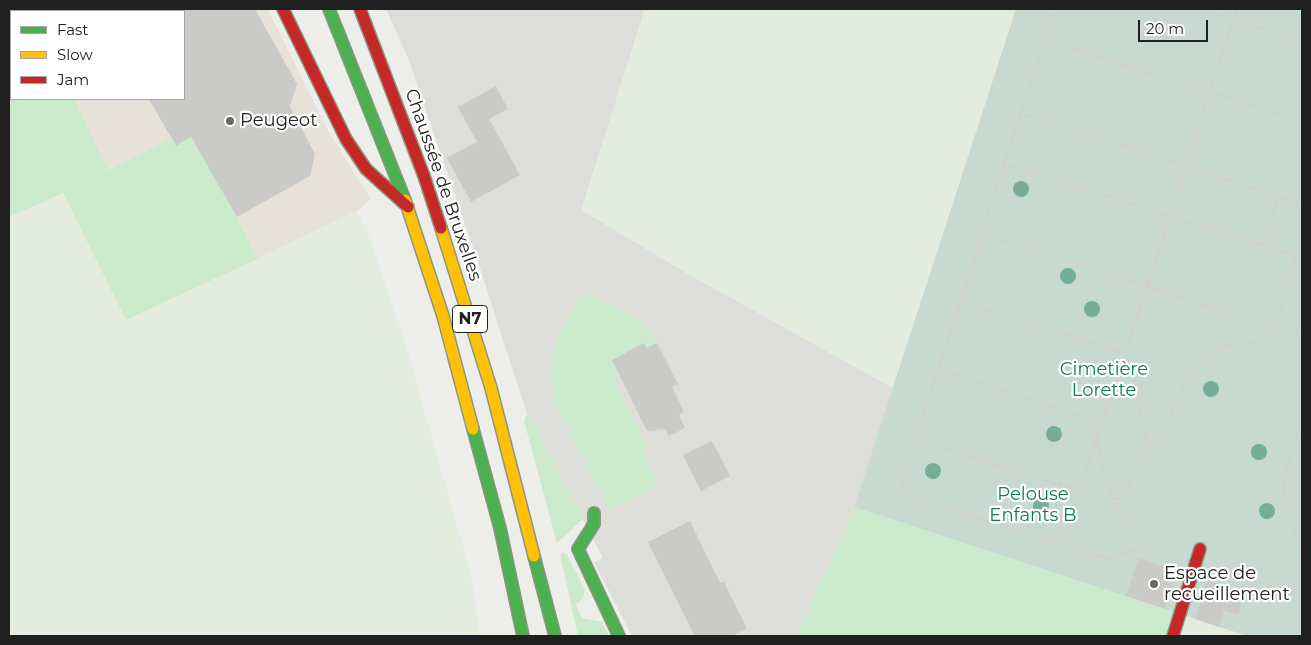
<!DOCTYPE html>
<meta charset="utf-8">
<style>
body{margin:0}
#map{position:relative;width:1311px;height:645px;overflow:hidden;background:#edeee9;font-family:Montserrat,sans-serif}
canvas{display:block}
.frame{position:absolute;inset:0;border:10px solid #202020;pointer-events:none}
.legend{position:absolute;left:10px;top:10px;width:175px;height:90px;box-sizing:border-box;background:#fff;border:1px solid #a6a6a6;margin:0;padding:6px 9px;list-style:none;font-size:15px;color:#202020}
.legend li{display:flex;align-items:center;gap:10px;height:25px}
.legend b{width:25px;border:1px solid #a6a6a6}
.scale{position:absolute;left:1138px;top:20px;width:70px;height:22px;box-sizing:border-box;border:2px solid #202020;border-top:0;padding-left:6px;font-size:15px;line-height:18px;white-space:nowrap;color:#202020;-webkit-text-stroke:4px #fff;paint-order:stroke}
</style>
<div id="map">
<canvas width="1311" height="645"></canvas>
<div class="frame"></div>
<ul class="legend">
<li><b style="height:6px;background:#4caf50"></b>Fast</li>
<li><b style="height:6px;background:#ffc107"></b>Slow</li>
<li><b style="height:6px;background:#c62828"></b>Jam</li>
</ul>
<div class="scale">20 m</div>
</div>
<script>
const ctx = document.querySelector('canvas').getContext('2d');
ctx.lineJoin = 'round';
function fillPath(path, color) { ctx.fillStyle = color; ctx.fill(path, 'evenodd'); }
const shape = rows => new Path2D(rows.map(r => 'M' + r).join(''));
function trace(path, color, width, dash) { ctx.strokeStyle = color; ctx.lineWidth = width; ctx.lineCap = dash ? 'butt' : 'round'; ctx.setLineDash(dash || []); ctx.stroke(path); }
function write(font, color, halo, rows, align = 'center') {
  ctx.font = font + ' Montserrat,sans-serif'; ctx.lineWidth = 4.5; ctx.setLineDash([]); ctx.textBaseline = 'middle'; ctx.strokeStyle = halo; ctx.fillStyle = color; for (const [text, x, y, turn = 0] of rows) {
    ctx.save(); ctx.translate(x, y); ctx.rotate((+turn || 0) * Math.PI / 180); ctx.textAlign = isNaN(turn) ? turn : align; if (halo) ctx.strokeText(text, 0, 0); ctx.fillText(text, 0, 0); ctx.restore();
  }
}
fillPath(shape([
 [386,9,645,9,582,210,685,272,893,388,854,507,797,636,632,636,594,562,603,558,531,418,527,414,477,259,408,58]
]), '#ddddda');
fillPath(shape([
 [41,9,268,9,328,131,371,199,357,211,257,259,237,217,171,138,107,170,74,99,184,99,184,11,40,11]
]), '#e7e2d7');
fillPath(shape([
 [645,9,1016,9,893,388,685,272,581,210],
 [63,192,126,320,357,211,369,236,403,335,471,575,480,636,9,636,9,217],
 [1180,614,1247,636,1173,636]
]), '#e4eddd');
fillPath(shape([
 [9,9,41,9,40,11,11,11,11,99,74,99,108,170,171,138,176,146,191,137,237,217,257,259,126,320,63,193,9,217],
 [590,294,646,323,657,343,647,348,644,344,612,360,620,376,613,379,648,446,641,450,658,485,609,510,556,403,550,376,552,354,557,338,579,296],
 [527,414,531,418,583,519,557,543,524,421],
 [854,507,1180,614,1173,636,797,636],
 [562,553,567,554,585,590,583,598,576,605,582,618,602,622,609,636,578,636,560,554]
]), '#cbeacc');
fillPath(shape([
 [1016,9,1302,9,1302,636,1247,636,854,507]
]), '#c8d9d2');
fillPath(shape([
 [184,9,255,9,297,84,290,106,315,154,310,176,237,217,191,137,176,146,149,99,184,99],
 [496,86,508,109,489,119,520,175,471,202,447,158,477,142,458,107],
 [644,343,647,348,657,343,678,384,672,387,684,412,679,415,685,428,669,436,665,429,647,431,612,360],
 [712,441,730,476,701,491,683,455],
 [690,521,720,583,724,582,747,629,731,636,695,636,648,542],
 [1139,558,1177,571,1165,609,1126,596],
 [1207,580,1245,593,1238,615,1224,611,1219,627,1195,619]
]), '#cacbc6');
const fast = shape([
 [329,9,405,200],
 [473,429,500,528,523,636],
 [594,513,594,524,578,549,619,636],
 [534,556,555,636]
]);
const slow = shape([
 [405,200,443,316,473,429],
 [441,228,491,388,534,556]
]);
const jam = shape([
 [283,9,346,139,366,169,408,207],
 [360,9,424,176,441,228],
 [1173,636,1200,549]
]);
trace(fast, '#899881', 14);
trace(slow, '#899881', 14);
trace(jam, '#899881', 14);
trace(shape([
 [1054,9,899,493,1108,559,1141,548,1173,556],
 [1199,9,1302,41],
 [1044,40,1302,121],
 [1020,113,1302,204],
 [1004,163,1302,258],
 [981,234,1302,336],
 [1264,245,1279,196],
 [960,302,1126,353],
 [1123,363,1134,376,1148,448],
 [939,369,1103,423],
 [1302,434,1292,444,1283,491,1302,556],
 [916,440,1080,491],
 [1097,440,1105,478,1117,506],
 [1063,544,1237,9],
 [1141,548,1117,507,1148,449,1161,437,1192,369,1218,348,1269,339,1275,327,1296,256],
 [1220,569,1302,596]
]), '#d3cfc5', 3, [2.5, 2.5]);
trace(fast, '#4caf50', 11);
trace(slow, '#ffc107', 11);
trace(jam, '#c62828', 11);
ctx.fillStyle = '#74ae98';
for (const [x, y] of [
 [1021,189],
 [1068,276],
 [1092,309],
 [1211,389],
 [1054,434],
 [1259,452],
 [933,471],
 [1041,506],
 [1267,511]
]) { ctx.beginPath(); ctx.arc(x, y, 8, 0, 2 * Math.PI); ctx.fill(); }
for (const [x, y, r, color] of [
 [230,121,5,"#686866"],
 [1154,584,5,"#686866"]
]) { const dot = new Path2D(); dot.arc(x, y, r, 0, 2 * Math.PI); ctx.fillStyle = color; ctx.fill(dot); trace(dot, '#fff', 2); }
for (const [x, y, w] of [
 [470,319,35]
]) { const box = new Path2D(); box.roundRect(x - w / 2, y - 13.5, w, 27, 4); ctx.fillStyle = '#fff'; ctx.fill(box); trace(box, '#202020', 1); }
write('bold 16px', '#202020', null, [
 ["N7",470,319]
]);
write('18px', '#202020', '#fff', [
 ["Peugeot",240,121],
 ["Espace de",1164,574],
 ["recueillement",1164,595]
], 'left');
write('18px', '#202020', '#fff', [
 ["Chaussée de Bruxelles",443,185,71]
]);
write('18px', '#117a56', '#fff', [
 ["Cimetière",1104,370],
 ["Lorette",1104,391],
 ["Pelouse",1033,495],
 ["Enfants B",1033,516]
]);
</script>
